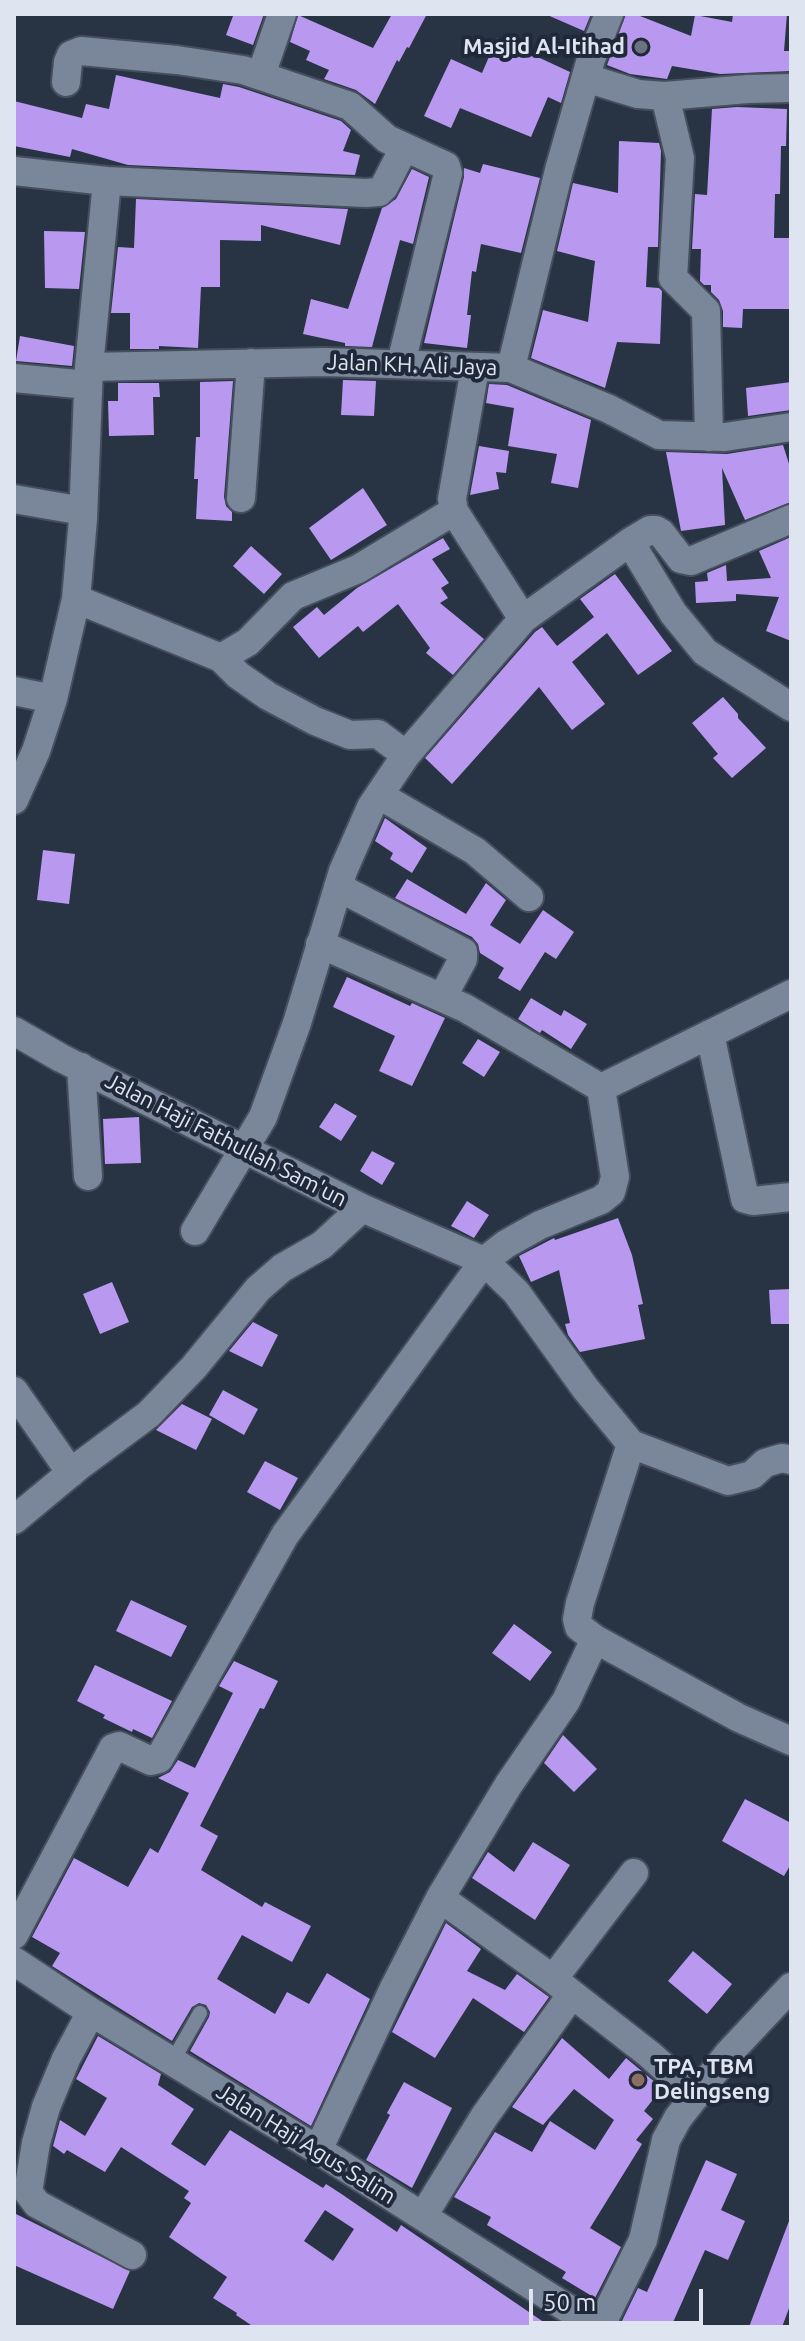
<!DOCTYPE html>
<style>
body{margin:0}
#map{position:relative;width:805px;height:2341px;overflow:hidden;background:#283344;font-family:Ubuntu,sans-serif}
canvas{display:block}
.frame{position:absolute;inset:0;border:16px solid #dee5f0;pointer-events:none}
.scale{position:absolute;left:529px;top:2289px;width:174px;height:36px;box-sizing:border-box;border:4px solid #dee5f0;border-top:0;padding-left:10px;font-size:24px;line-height:28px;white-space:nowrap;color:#dee5f0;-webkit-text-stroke:6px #1f2939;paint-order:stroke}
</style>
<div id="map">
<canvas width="805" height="2341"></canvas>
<div class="frame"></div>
<div class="scale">50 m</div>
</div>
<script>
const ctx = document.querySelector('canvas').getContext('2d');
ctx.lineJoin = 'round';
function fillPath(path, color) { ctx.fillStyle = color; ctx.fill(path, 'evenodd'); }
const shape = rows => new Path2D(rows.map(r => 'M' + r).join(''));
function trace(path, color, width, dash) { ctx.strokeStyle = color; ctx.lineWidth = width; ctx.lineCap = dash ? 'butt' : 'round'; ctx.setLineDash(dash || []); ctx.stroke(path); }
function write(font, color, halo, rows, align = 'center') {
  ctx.font = font + ' Ubuntu,sans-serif'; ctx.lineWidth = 8; ctx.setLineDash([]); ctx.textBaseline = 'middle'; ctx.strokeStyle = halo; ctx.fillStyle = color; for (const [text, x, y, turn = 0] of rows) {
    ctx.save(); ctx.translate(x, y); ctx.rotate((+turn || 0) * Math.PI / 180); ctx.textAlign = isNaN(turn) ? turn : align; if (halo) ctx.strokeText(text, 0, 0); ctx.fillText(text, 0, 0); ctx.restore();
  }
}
fillPath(shape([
 [228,14,264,14,253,45,226,35,233,16],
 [392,14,427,14,409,48,407,47,399,62,397,60,375,104,356,90,324,79,329,70,306,60,310,51,290,42,298,15,373,48],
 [545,14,591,14,584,31],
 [626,14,635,14,691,36,695,15,732,22,733,14,787,14,784,51,791,51,791,71,720,74,672,66,667,79,630,74,607,65],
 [497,38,570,72,561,103,548,97,531,137,460,108,451,128,424,116,451,59,482,73],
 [116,75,220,98,223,84,239,87,341,121,351,130,343,151,360,155,355,175,128,165,72,149,70,157,14,146,14,101,82,118,86,104,109,109],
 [737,107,787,109,786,146,781,146,780,194,775,194,774,238,791,238,791,309,743,309,742,328,723,327,723,311,719,300,711,292,711,285,704,285,700,281,701,249,692,249,695,194,707,195,712,109],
 [619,141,659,143,661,151,658,247,648,247,646,287,659,288,662,291,660,344,617,342,605,388,531,358,543,310,588,322,595,261,557,251,573,183,618,193],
 [483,164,540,178,521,253,481,244,476,272,472,271,467,315,471,315,467,348,424,343,464,177,464,168,480,173],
 [412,169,429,177,413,244,400,240,372,347,345,346,345,343,303,334,311,299,348,309,382,208,396,199],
 [136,199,348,209,340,245,261,225,261,241,220,240,220,287,201,287,198,348,159,346,159,349,130,349,130,313,111,313,118,247,134,248],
 [44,231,85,232,79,289,45,288],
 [20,336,74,346,72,366,16,361],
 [343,380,376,381,374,416,341,415],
 [233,381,224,497,226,506,232,512,232,521,196,519,198,479,194,479,196,437,200,437,200,382],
 [791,382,791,410,748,416,746,388],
 [118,383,159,383,160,397,153,397,154,435,109,436,108,401,118,401],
 [489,384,507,385,591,420,578,488,551,483,557,454,508,446,514,408,486,403],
 [783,445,791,470,791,502,745,520,722,468,725,525,681,531,666,452,727,454],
 [479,446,509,451,506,473,496,472,499,489,470,495],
 [363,488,387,525,331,560,309,528],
 [791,537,791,641,766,631,779,597,736,594,736,601,696,603,695,582,708,581,707,573,726,565,727,581,771,578,759,551],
 [443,538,450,549,432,559,449,583,441,588,448,598,440,603,484,639,453,675,426,653,430,648,398,604,363,632,358,626,319,658,293,627,317,607,324,615,357,588],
 [251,546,282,574,264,594,233,566],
 [615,574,672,651,638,675,607,633,572,662,605,704,572,730,539,687,452,784,425,758,535,632,542,627,557,646,594,617,580,599],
 [723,697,738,714,738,718,766,748,732,778,713,758,718,754,692,723],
 [385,818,427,848,412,873,390,859,393,853,375,841],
 [43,850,75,854,69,904,37,900],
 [407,879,466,914,486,883,506,900,490,925,520,944,543,910,574,932,556,959,545,952,520,991,498,978,504,968,480,953,478,944,472,937,395,898],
 [347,977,410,1006,412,1003,445,1018,412,1086,379,1071,395,1036,333,1007],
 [531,998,561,1016,564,1010,587,1024,571,1049,542,1030,540,1033,518,1019],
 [478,1039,500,1052,484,1077,462,1063],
 [335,1103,357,1116,341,1141,319,1127],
 [139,1117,141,1163,105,1164,103,1119],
 [372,1151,395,1163,382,1185,360,1171],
 [467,1201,489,1215,474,1238,451,1226],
 [618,1218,632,1255,643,1304,638,1305,645,1339,580,1352,568,1335,565,1324,570,1323,559,1270,531,1282,519,1256,554,1238,555,1240],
 [112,1282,129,1322,100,1334,83,1294],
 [791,1289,791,1324,771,1324,769,1290],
 [253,1322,278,1335,262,1367,229,1351],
 [223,1390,258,1409,244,1435,209,1415],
 [182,1404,212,1419,196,1450,156,1430],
 [265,1461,298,1478,280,1510,247,1492],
 [131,1600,187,1626,171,1657,116,1631],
 [514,1624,552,1652,530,1681,492,1653],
 [234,1661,278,1681,264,1709,260,1708,200,1826,218,1836,201,1870,262,1907,265,1902,311,1926,292,1962,242,1935,217,1979,275,2014,287,1992,309,2004,327,1973,370,1999,311,2126,190,2051,209,2017,210,2012,206,2005,199,2003,192,2007,172,2041,52,1966,60,1953,32,1937,74,1858,128,1887,150,1848,158,1853,189,1793,158,1778,170,1772,178,1760,195,1768,233,1693,219,1686],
 [95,1665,172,1701,152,1738,133,1729,132,1732,103,1718,105,1715,77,1701],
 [563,1735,597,1769,574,1792,544,1763],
 [745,1799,791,1823,791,1864,784,1876,722,1841],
 [533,1842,570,1865,535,1920,472,1878,488,1852,514,1872],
 [446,1923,481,1949,467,1971,505,1990,517,1974,549,1997,524,2032,473,1998,435,2058,392,2032],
 [693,1951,732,1984,707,2014,668,1981],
 [98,2036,161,2074,158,2085,194,2109,171,2144,205,2166,230,2130,323,2188,326,2184,340,2193,397,2232,401,2225,551,2327,254,2327,236,2315,237,2313,213,2298,227,2277,169,2237,191,2203,184,2198,189,2191,121,2147,105,2172,67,2150,64,2154,53,2146,60,2120,85,2136,107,2098,76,2079],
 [325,2210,354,2229,333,2261,304,2241],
 [562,2038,609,2079,626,2058,662,2088,644,2111,653,2119,636,2140,642,2144,590,2228,621,2247,595,2298,562,2278,566,2272,487,2225,491,2217,454,2197,495,2132,532,2152,550,2121,595,2150,614,2120,574,2089,543,2125,512,2107],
 [404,2082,452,2108,412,2188,366,2160,390,2115,387,2113],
 [706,2160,737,2174,721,2210,745,2221,728,2260,705,2250,671,2327,619,2327,638,2288,647,2292],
 [14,2213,130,2271,113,2309,14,2265],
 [789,2221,791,2303,782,2327,749,2327]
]), '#b999f0');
const service = shape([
 [172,2062,200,2013]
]);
const minor = shape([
 [261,75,282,14],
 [586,78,638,94,665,96,680,158,673,278,706,311,709,437],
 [66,82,68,62,71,55,81,51,177,60,243,70,350,106,387,139,446,166,448,173,401,363],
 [665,96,748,89,791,88],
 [14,171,107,181,366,193,379,192,384,187,404,148],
 [89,367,325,362,511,368,559,170,591,59,609,14],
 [475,368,452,499,454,511,523,619],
 [511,368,609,409,659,435,725,437,791,427],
 [14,378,88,385],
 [241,498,251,363],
 [14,499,83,511],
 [630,542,673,613,705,652,791,707],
 [76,599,221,658,238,675,268,696,315,721,350,735,378,734,406,755],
 [221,658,248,642,293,596,358,569,454,511],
 [14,691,53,699],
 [379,795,475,851,529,897],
 [14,800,36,751,53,699,76,599,83,519,89,367,107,181],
 [338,887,463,952,463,959,442,998],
 [320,944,465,1008,601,1088,791,994],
 [14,1031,61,1058,362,1208,484,1261,516,1292,585,1388,631,1444,728,1481,752,1475,765,1463,782,1458,791,1460],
 [710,1034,745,1199,753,1201,791,1197],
 [81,1067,88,1176],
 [195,1231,263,1117,297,1023,343,871,371,807,406,755,523,619,630,542,650,530,656,530,661,533,681,559,691,561,791,519],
 [14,1391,71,1473],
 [631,1444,580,1603,577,1619,579,1627,595,1639,739,1718,791,1741],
 [14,1520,79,1466,149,1414,194,1367,258,1289,282,1268,322,1245,362,1208],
 [440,1898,553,1979],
 [14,1935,113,1748,119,1746,151,1761,159,1759,285,1535,484,1261,506,1244,540,1225,601,1200,611,1192,615,1177,601,1088],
 [14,1961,91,2012,318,2150,597,2327],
 [572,1994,553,1979,634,1873],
 [91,2012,66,2059,46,2107,36,2143,28,2192,37,2204,132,2255],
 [318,2150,394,1988,440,1898,509,1784,566,1701,595,1639],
 [423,2216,484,2117,572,1994,649,2054,696,2096],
 [600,2327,643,2240,666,2140,678,2118,729,2053,791,1987]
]);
trace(service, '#464f5d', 18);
trace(minor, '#464f5d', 32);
trace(service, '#7a869a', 14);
trace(minor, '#7a869a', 28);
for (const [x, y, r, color] of [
 [641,47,8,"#6b7280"],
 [638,2080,8,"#8d6e63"]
]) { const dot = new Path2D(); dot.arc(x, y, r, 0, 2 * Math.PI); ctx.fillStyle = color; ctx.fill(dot); trace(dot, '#1f2939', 3); }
write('bold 22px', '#dee5f0', '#1f2939', [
 ["Masjid Al-Itihad",625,47],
 ["TPA, TBM",654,2067,"left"],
 ["Delingseng",654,2092,"left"]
], 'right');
write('22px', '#dee5f0', '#1f2939', [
 ["Jalan KH. Ali Jaya",412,365,2],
 ["Jalan Haji Fathullah Sam'un",226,1140,27],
 ["Jalan Haji Agus Salim",306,2144,32]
]);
</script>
